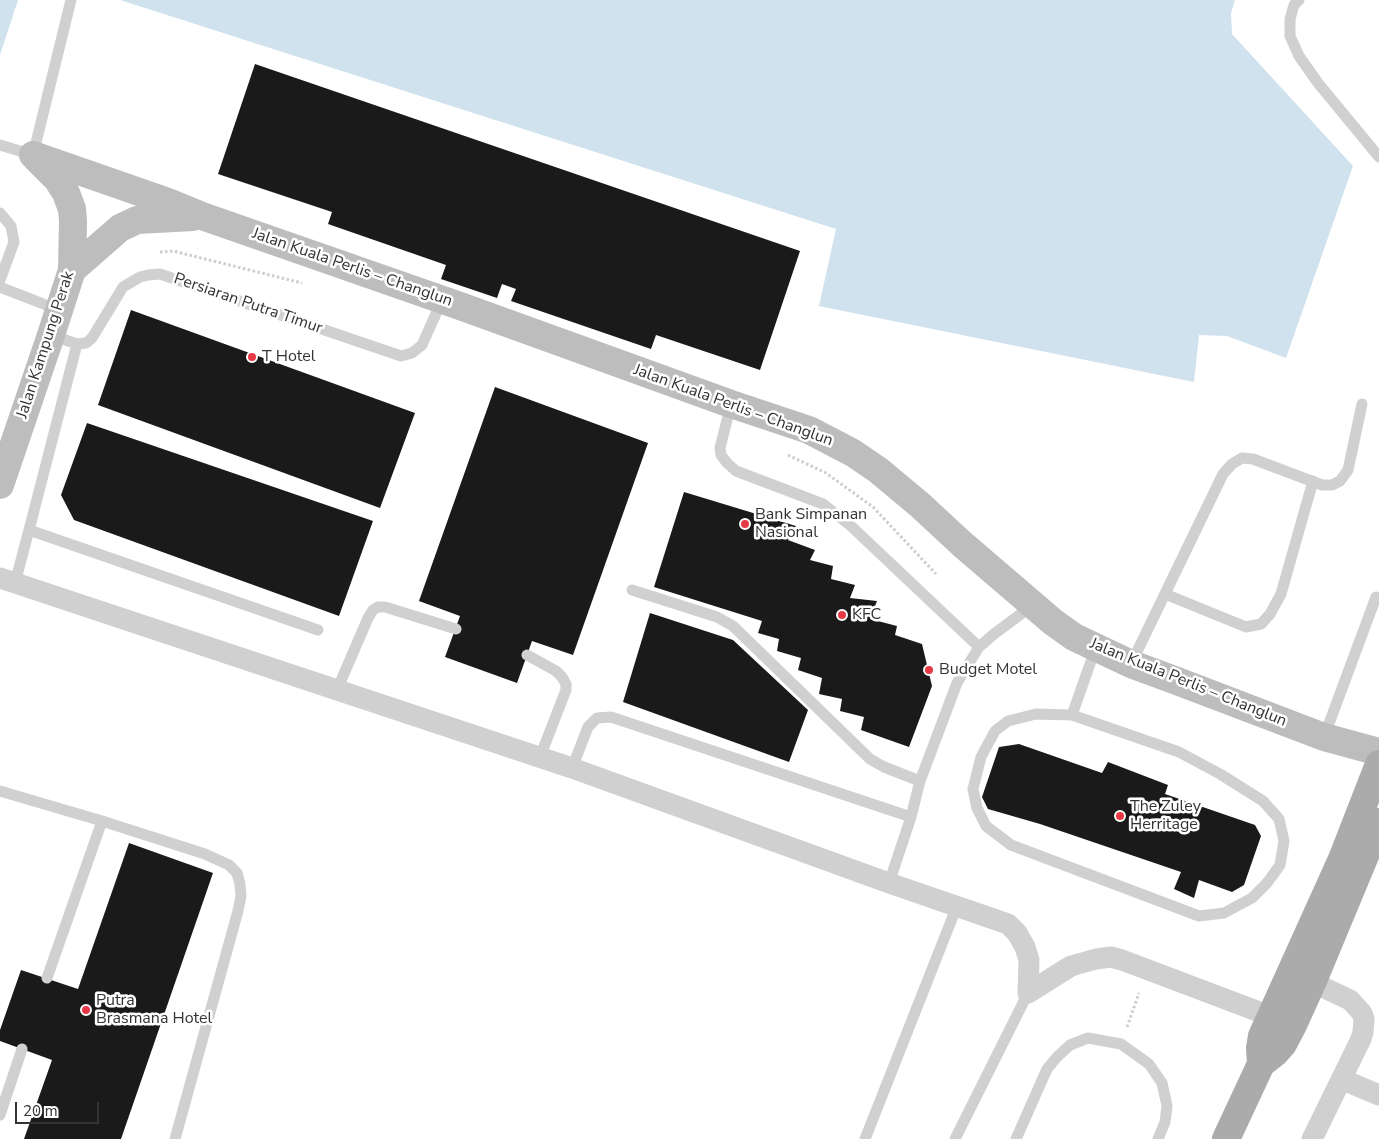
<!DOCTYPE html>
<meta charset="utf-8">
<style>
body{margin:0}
#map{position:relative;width:1379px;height:1139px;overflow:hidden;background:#fff;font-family:"Nunito Sans",sans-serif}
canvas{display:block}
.scale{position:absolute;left:15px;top:1102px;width:84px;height:22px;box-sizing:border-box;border:2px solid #333;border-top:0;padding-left:6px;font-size:15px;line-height:18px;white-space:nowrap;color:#333;-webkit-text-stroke:4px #fff;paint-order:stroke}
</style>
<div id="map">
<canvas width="1379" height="1139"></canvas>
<div class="scale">20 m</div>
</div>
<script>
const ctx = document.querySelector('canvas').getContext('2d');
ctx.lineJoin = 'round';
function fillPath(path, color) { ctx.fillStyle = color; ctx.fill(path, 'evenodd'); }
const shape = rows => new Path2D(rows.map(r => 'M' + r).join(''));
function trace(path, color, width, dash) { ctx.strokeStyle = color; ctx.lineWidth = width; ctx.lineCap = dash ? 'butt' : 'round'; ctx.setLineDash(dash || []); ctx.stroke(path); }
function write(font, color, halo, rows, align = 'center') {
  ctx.font = font + ' "Nunito Sans",sans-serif'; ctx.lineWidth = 5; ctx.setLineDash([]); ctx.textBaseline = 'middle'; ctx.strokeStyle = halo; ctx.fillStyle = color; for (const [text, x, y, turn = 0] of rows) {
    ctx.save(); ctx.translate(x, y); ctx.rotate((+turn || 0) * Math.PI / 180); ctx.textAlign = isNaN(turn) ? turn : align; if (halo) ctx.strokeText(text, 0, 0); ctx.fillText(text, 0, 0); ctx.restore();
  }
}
fillPath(shape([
 [0,0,18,0,0,55],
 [120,0,1235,0,1231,13,1232,34,1353,166,1286,358,1227,336,1199,335,1194,382,819,306,836,229]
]), '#cfe2ee');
fillPath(shape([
 [255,64,800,251,760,370,656,335,651,349,511,301,516,289,502,284,497,298,441,279,446,265,328,224,332,212,218,174],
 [131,310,415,413,380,508,98,405],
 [495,387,648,443,573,655,532,641,517,683,445,657,460,616,419,601],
 [87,423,373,521,339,616,74,520,61,495],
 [684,492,796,526,788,540,815,550,810,560,833,566,831,579,855,585,850,598,877,601,870,619,897,626,895,635,922,644,932,686,909,747,861,730,864,717,840,711,842,699,819,694,822,678,798,670,801,658,777,651,779,639,758,633,762,621,654,587],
 [650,613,733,640,808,710,789,762,623,702],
 [1019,744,1102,773,1108,762,1168,785,1165,794,1255,825,1261,836,1244,885,1232,892,1199,880,1194,898,1174,889,1181,872,1040,824,988,809,982,797,999,747],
 [129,843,213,873,121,1139,24,1139,52,1060,0,1041,0,1030,21,970,78,989]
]), '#1a1a1a');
trace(shape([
 [160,252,173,251,302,283],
 [788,455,826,473,873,507,936,574],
 [1127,1027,1139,993]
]), '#cdcdcd', 3, [2.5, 2.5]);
trace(shape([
 [1299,0,1294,5,1290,19,1290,36,1299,56,1318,83,1379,157],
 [0,145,33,155,71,0],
 [0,213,11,226,14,242,0,280],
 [0,287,59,310],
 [51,335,77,344,86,343,92,338,123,287,140,277,148,275,160,274,401,356,412,353,422,345,442,300],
 [77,344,29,530,318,630],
 [731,404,720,448,721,455,727,463,736,471,823,504,851,526,979,647],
 [15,583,29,530],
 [632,590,717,617,733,626,870,759,884,767,920,781],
 [1165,594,1246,627,1261,624,1270,614,1281,594,1313,481],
 [527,655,556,671,562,677,566,684,566,690,540,757],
 [1131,664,1223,474,1232,464,1242,458,1253,459,1322,485,1332,485,1340,481,1348,470,1362,404],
 [337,690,368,618,373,610,378,607,385,607,456,629],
 [1036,714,1072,715,1179,752,1220,774,1263,801,1279,819,1284,841,1280,865,1267,883,1252,898,1224,913,1199,916,1011,845,986,826,977,808,973,789,981,757,995,731,1008,721,1036,714],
 [1072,715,1096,647],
 [1324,737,1376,597],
 [572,768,588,727,597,718,611,717,911,817],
 [0,791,102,821,205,854,229,865,237,873,240,884,241,896,238,911,175,1139],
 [889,883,911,817,920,781,957,683,979,647,994,634,1033,605],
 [47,978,102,821],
 [0,1115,22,1049],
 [865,1139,957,906],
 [955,1139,1028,993],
 [1016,1139,1047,1069,1057,1057,1070,1045,1088,1038,1121,1044,1149,1064,1162,1083,1167,1106,1165,1122,1158,1139]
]), '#d0d0d0', 11);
trace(shape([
 [0,578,572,768,889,883,1008,924,1017,933,1025,947,1029,960,1028,993],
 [1299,976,1350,1000,1362,1013,1364,1019,1363,1032,1361,1039,1312,1139],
 [1028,993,1071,966,1096,959,1111,957,1122,960,1286,1022],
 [1341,1079,1379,1095]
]), '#d0d0d0', 21);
trace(shape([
 [33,155,168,202,202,216,460,306,731,404,809,430,853,453,878,470,920,505,962,544,1053,622,1074,637,1131,664,1177,681,1324,737,1379,752],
 [72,270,120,228,137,220,193,217],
 [0,485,51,335,72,270,73,221,72,209,66,193,57,179,36,158]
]), '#bdbdbd', 28);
trace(shape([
 [1261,1064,1260,1048,1262,1036,1342,859,1379,764],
 [1226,1139,1261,1064,1275,1053,1283,1044,1293,1025,1312,983,1379,822]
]), '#ababab', 28);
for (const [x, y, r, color] of [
 [252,357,5,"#e63946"],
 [745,524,5,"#e63946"],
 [842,615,5,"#e63946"],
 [929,670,5,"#e63946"],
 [1120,816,5,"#e63946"],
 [86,1010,5,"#e63946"]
]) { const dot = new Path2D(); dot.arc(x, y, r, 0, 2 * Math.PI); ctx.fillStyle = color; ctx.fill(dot); trace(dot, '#fff', 2); }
write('16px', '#333', '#fff', [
 ["Jalan Kuala Perlis – Changlun",352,268,19],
 ["Persiaran Putra Timur",248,304,19],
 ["Jalan Kampung Perak",46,345,-72],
 ["Jalan Kuala Perlis – Changlun",733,406,20],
 ["Jalan Kuala Perlis – Changlun",1188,683,22]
]);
write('16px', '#333', '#fff', [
 ["T Hotel",262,357],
 ["Bank Simpanan",755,515],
 ["Nasional",755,533],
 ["KFC",852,615],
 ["Budget Motel",939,670],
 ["The Zuley",1130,807],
 ["Herritage",1130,825],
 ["Putra",96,1001],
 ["Brasmana Hotel",96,1019]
], 'left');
</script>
